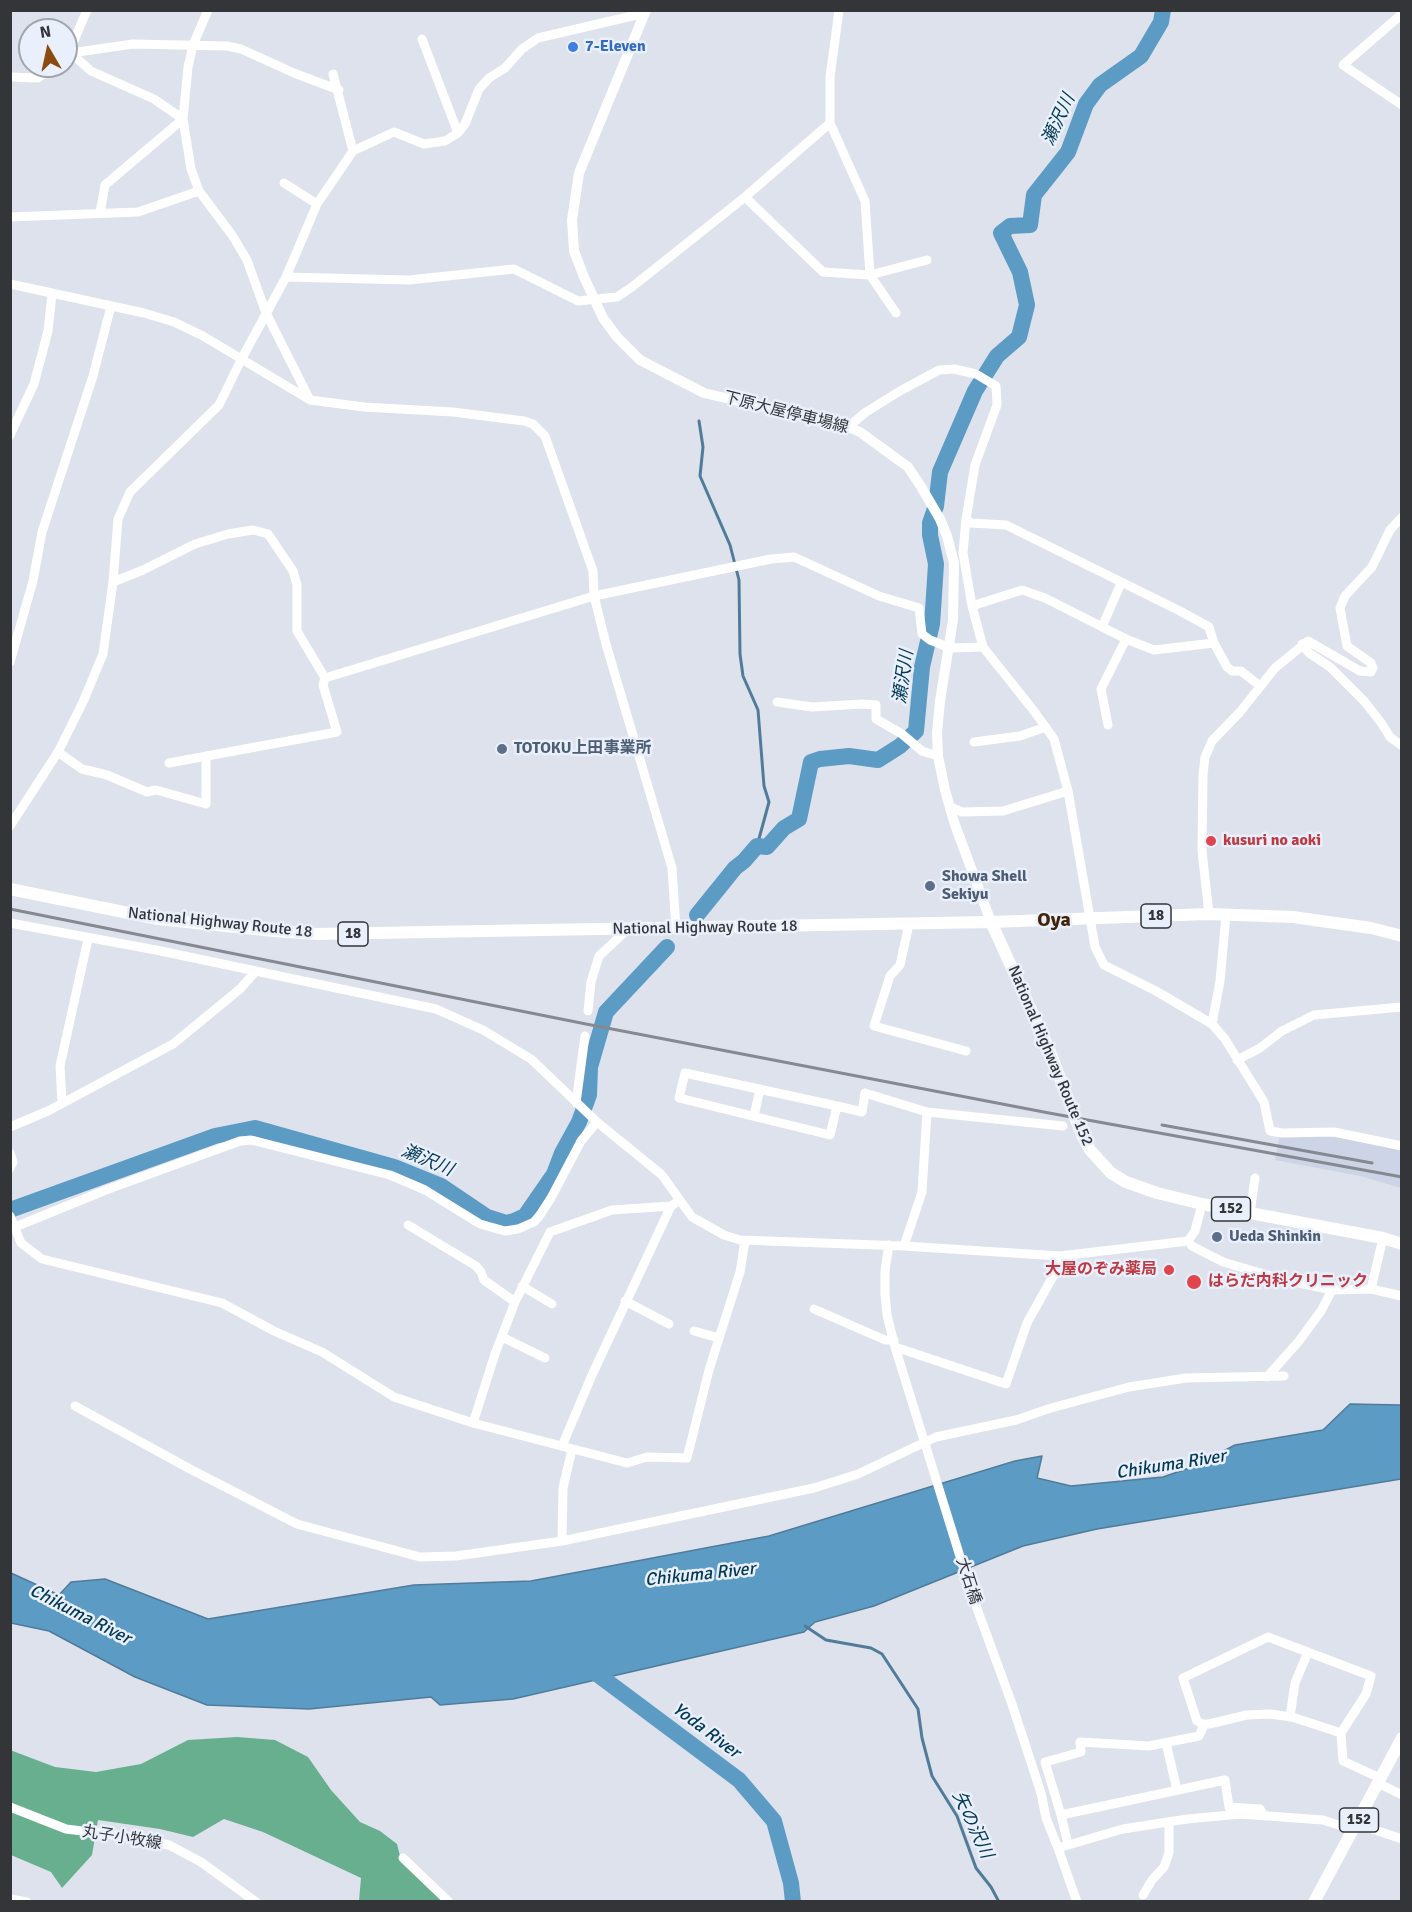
<!DOCTYPE html>
<meta charset="utf-8">
<style>
body{margin:0}
#map{position:relative;width:1412px;height:1912px;overflow:hidden;background:#dde2ed;font-family:Signika,sans-serif}
canvas{display:block}
.frame{position:absolute;inset:0;border:12px solid #333539;pointer-events:none}
.north{position:absolute;left:18px;top:18px;width:60px;height:60px;box-sizing:border-box;background:#eaf0fb;border:2px solid #a1a5ad;border-radius:50%;rotate:351deg;font-size:16px;font-weight:700;line-height:24px;text-align:center;color:#333539}
.north::after{content:'';display:block;margin:auto;width:21px;height:27px;background:#8a4a11;clip-path:polygon(50% 0,100% 100%,50% 72%,0 100%)}
</style>
<div id="map">
<canvas width="1412" height="1912"></canvas>
<div class="frame"></div>
<div class="north">N</div>
</div>
<script>
const ctx = document.querySelector('canvas').getContext('2d');
ctx.lineJoin = 'round';
function fillPath(path, color) { ctx.fillStyle = color; ctx.fill(path, 'evenodd'); }
const shape = rows => new Path2D(rows.map(r => 'M' + r).join(''));
function trace(path, color, width, dash) { ctx.strokeStyle = color; ctx.lineWidth = width; ctx.lineCap = dash ? 'butt' : 'round'; ctx.setLineDash(dash || []); ctx.stroke(path); }
function write(font, color, halo, rows, align = 'center') {
  ctx.font = font + ' Signika,"Noto Sans JP",sans-serif'; ctx.lineWidth = 5; ctx.setLineDash([]); ctx.textBaseline = 'middle'; ctx.strokeStyle = halo; ctx.fillStyle = color; for (const [text, x, y, turn = 0] of rows) {
    ctx.save(); ctx.translate(x, y); ctx.rotate((+turn || 0) * Math.PI / 180); ctx.textAlign = isNaN(turn) ? turn : align; if (halo) ctx.strokeText(text, 0, 0); ctx.fillText(text, 0, 0); ctx.restore();
  }
}
fillPath(shape([
 [1280,1134,1332,1134,1401,1148,1401,1188,1360,1176,1275,1160]
]), '#ccd4e5');
fillPath(shape([
 [237,1737,275,1740,308,1757,331,1790,360,1822,380,1831,397,1844,401,1860,443,1901,359,1901,361,1878,263,1832,224,1819,193,1837,160,1829,98,1820,92,1855,62,1888,51,1872,11,1855,10,1750,55,1767,96,1772,141,1764,188,1740]
]), '#67af8e');
const water = shape([
 [1350,1404,1401,1405,1401,1479,1097,1529,1023,1546,874,1606,815,1622,804,1632,513,1699,440,1705,431,1697,309,1709,207,1705,135,1677,49,1631,11,1623,11,1573,59,1595,71,1582,105,1579,208,1619,414,1585,531,1581,769,1536,1015,1461,1042,1456,1037,1478,1071,1486,1163,1477,1195,1466,1235,1445,1323,1430,1350,1404]
]);
fillPath(water, '#5c9bc4');
trace(water, '#507c9a', 1.5);
trace(shape([
 [699,421,703,447,700,476,730,545,739,580,740,654,743,676,758,710,764,786,769,802,757,846],
 [805,1626,826,1640,871,1648,882,1654,918,1709,922,1738,932,1776,957,1816,976,1868,991,1887,999,1902]
]), '#507c9a', 3);
trace(shape([
 [697,915,735,868,744,861,757,846,767,847,784,828,799,819,811,762,820,759,849,756,878,760,900,746,916,731,922,667,932,624,934,595,936,564,930,535,930,523,936,506,940,472,975,391,997,356,1019,337,1027,305,1020,272,1001,233,1010,226,1030,225,1034,195,1068,152,1086,104,1100,85,1141,56,1161,22,1163,10],
 [10,1210,215,1136,255,1128,394,1167,441,1186,487,1217,506,1223,514,1221,525,1216,554,1174,562,1153,579,1122,589,1095,590,1067,606,1012,667,947],
 [585,1665,739,1780,774,1821,791,1883,793,1902]
]), '#5c9bc4', 16);
trace(shape([
 [208,10,193,45,188,67,183,119,191,169,199,191,232,235,247,260,266,313,309,398],
 [839,10,830,77,830,123,865,201,870,275,896,313],
 [1402,14,1343,65,1402,105],
 [422,39,458,133],
 [71,53,91,71,154,99,183,119],
 [71,53,70,50,87,10],
 [66,57,71,53,133,44,227,46,241,49,294,73,339,90],
 [333,74,353,151],
 [10,77,38,78,54,66],
 [284,183,317,204],
 [745,197,823,272,870,275,927,260],
 [100,213,105,185,183,119],
 [10,217,138,212,199,191],
 [286,277,409,280,514,269,578,301,617,297,632,287,745,197,830,123],
 [10,284,144,313,174,322,203,336,310,400,364,407,453,412,524,421,533,424,545,436,593,571,594,596,606,644,672,868,676,929],
 [848,427,866,412,900,391,939,370,954,369,976,374,996,386,997,405,975,465,966,519,963,553,972,606,983,647],
 [10,435,34,384,48,331,52,294],
 [966,519,971,523,1006,525,1180,611,1209,627,1214,643,1154,650,1126,639,1045,598,1022,590,972,606],
 [113,582,143,570,195,544,228,534,253,530,268,534,293,571,297,585,297,631,325,678,594,596,771,559,794,557,879,596,919,608,922,634,930,640,950,648,983,647,1034,711,1054,739,1068,791,1095,947,1104,965,1156,991,1212,1024],
 [1102,627,1121,583],
 [1214,643,1227,667,1232,671,1241,671,1260,686],
 [1302,644,1309,653,1330,667,1365,702,1382,724,1390,737,1402,746],
 [10,662,33,581,42,532,93,376,111,306],
 [777,702,812,707,863,704,876,705,876,719,902,734,922,751,938,756],
 [1108,725,1101,689,1126,639],
 [974,742,1020,736,1046,727],
 [58,752,82,769,107,775,147,792,156,790,206,804,206,756],
 [169,763,337,732,323,685,325,678],
 [950,807,962,812,1003,811,1068,791],
 [10,826,58,752,83,702,103,654,113,582,118,519,130,492,219,405,241,360,286,277,317,204,353,151,394,132,424,144,445,141,458,133,465,124,479,89,489,78,505,68,522,49,538,38,645,13],
 [1209,914,1202,851,1203,775,1205,757,1212,741,1240,712,1275,668,1308,641,1360,671,1371,672,1373,668,1371,663,1347,646,1340,608,1345,596,1372,567,1390,530,1402,517],
 [1226,915,1220,981,1212,1024,1225,1039,1264,1102,1270,1131,1282,1133,1334,1132,1402,1146],
 [10,923,156,950,436,1009,483,1030,531,1059,597,1122,662,1175,692,1217,724,1235,740,1240,904,1246,1060,1256,1188,1241,1195,1231,1202,1204],
 [909,924,900,965,890,976,874,1026,966,1051],
 [588,1011,591,982,599,956,627,930],
 [1237,1060,1260,1048,1282,1031,1314,1015,1402,1007],
 [685,1073,837,1106,830,1135,679,1098,685,1073],
 [62,1103,60,1066,88,939],
 [576,1103,585,1036],
 [837,1106,862,1112,865,1093,927,1112,1063,1126],
 [754,1116,760,1089],
 [10,1127,48,1111,173,1044,240,989,255,972],
 [10,1153,13,1162,10,1168],
 [1250,1212,1255,1178],
 [10,1216,21,1243,42,1259,222,1303,274,1331,322,1352,394,1397,473,1423,627,1463,647,1457,687,1458,709,1370,740,1272,745,1241],
 [408,1225,476,1266,481,1272,484,1280,515,1302],
 [15,1227,106,1190,240,1141,251,1140,390,1175,425,1190,480,1224,505,1231,518,1229,534,1222,540,1215,551,1198,581,1141,597,1122],
 [1188,1241,1192,1246,1223,1262,1281,1279,1332,1290,1371,1289,1402,1296],
 [889,1245,885,1270,885,1294,887,1315,895,1347,971,1592,1012,1704,1041,1793,1046,1818,1058,1848,1077,1902],
 [904,1246,922,1192,927,1112],
 [522,1286,552,1304],
 [1371,1289,1383,1238],
 [625,1301,669,1324],
 [814,1309,885,1340,894,1340],
 [694,1331,719,1338],
 [502,1337,545,1358],
 [895,1347,1006,1384,1027,1323,1057,1269,1060,1256],
 [1267,1377,1299,1341,1321,1311,1332,1290],
 [75,1406,190,1469,297,1524,420,1557,456,1556,562,1541,814,1488,858,1474,936,1437,1016,1420,1051,1408,1129,1387,1186,1378,1284,1376],
 [473,1423,495,1354,515,1302,550,1232,612,1210,671,1206,680,1200],
 [562,1446,592,1375,671,1206],
 [562,1541,563,1488,572,1449],
 [1290,1717,1295,1683,1308,1652],
 [1341,1733,1366,1694,1371,1676,1268,1637,1183,1678,1197,1721,1202,1724,1209,1724,1247,1715,1270,1714,1292,1717,1341,1733,1343,1761,1380,1778],
 [1166,1743,1177,1790],
 [1378,1783,1402,1795],
 [10,1807,66,1829,131,1837,169,1845,201,1862,256,1902],
 [1061,1815,1045,1762,1081,1752,1080,1742,1149,1746,1199,1736,1204,1725],
 [1357,1824,1402,1839],
 [1068,1844,1061,1815,1225,1780,1229,1807,1260,1809,1264,1816],
 [1058,1848,1123,1829,1187,1819,1241,1814,1323,1820,1354,1830],
 [403,1858,449,1902],
 [1143,1895,1152,1880,1164,1867,1169,1853,1169,1822],
 [10,1899,27,1902]
]), '#fff', 9);
trace(shape([
 [646,10,579,173,572,220,574,251,584,277,603,318,617,337,640,360,704,393,848,427,860,432,908,467,920,485,940,519,947,536,954,563,953,620,940,701,937,733,938,756,945,790,954,822,991,922]
]), '#fff', 10);
trace(shape([
 [10,889,158,919,274,931,317,934,991,922,1209,914,1293,917,1371,928,1402,936],
 [991,922,1048,1047,1082,1135,1090,1150,1111,1173,1126,1182,1157,1193,1202,1204,1383,1238,1402,1244],
 [1314,1902,1402,1738]
]), '#fff', 12);
trace(shape([
 [10,909,586,1024,1049,1113,1402,1177],
 [1162,1125,1372,1163]
]), '#868991', 3);
for (const [x, y, r, color] of [
 [573,47,6,"#3f7fe0"],
 [502,749,6,"#5c6f8a"],
 [1211,841,6,"#e0444e"],
 [930,886,6,"#5c6f8a"],
 [1217,1237,6,"#5c6f8a"],
 [1169,1270,6,"#e0444e"],
 [1194,1282,8,"#e0444e"]
]) { const dot = new Path2D(); dot.arc(x, y, r, 0, 2 * Math.PI); ctx.fillStyle = color; ctx.fill(dot); trace(dot, '#eaf0fb', 2); }
for (const [x, y, w] of [
 [1156,916,30],
 [353,934,30],
 [1231,1209,39],
 [1359,1820,39]
]) { const box = new Path2D(); box.roundRect(x - w / 2, y - 12, w, 24, 4.5); ctx.fillStyle = '#eaf0fb'; ctx.fill(box); trace(box, '#333539', 1.5); }
write('bold 15px', '#333539', null, [
 ["18",1156,916],
 ["18",353,934],
 ["152",1231,1209],
 ["152",1359,1820]
]);
write('bold 16px', '#366cbe', '#eaf0fb', [
 ["7-Eleven",585,47]
], 'left');
write('16px', '#333539', '#eaf0fb', [
 ["下原大屋停車場線",786,413,14],
 ["National Highway Route 18",220,923,6],
 ["National Highway Route 18",705,928,-1],
 ["National Highway Route 152",1050,1056,67],
 ["大石橋",968,1581,72],
 ["丸子小牧線",122,1838,9]
]);
write('bold 16px', '#4e5e75', '#eaf0fb', [
 ["TOTOKU上田事業所",514,749],
 ["Showa Shell",942,877],
 ["Sekiyu",942,895],
 ["Ueda Shinkin",1229,1237]
], 'left');
write('bold 16px', '#be3a42', '#eaf0fb', [
 ["kusuri no aoki",1223,841],
 ["大屋のぞみ薬局",1157,1270,"right"],
 ["はらだ内科クリニック",1208,1282]
], 'left');
write('italic 18px', '#033955', '#eaf0fb', [
 ["瀬沢川",1059,120,-65],
 ["瀬沢川",904,677,-82],
 ["瀬沢川",427,1161,23],
 ["Chikuma River",1171,1465,-9],
 ["Chikuma River",700,1575,-6],
 ["Chikuma River",80,1615,27],
 ["Yoda River",706,1731,37],
 ["矢の沢川",972,1825,65]
]);
write('bold 20px', '#43240a', '#eaf0fb', [
 ["Oya",1054,921]
]);
</script>
